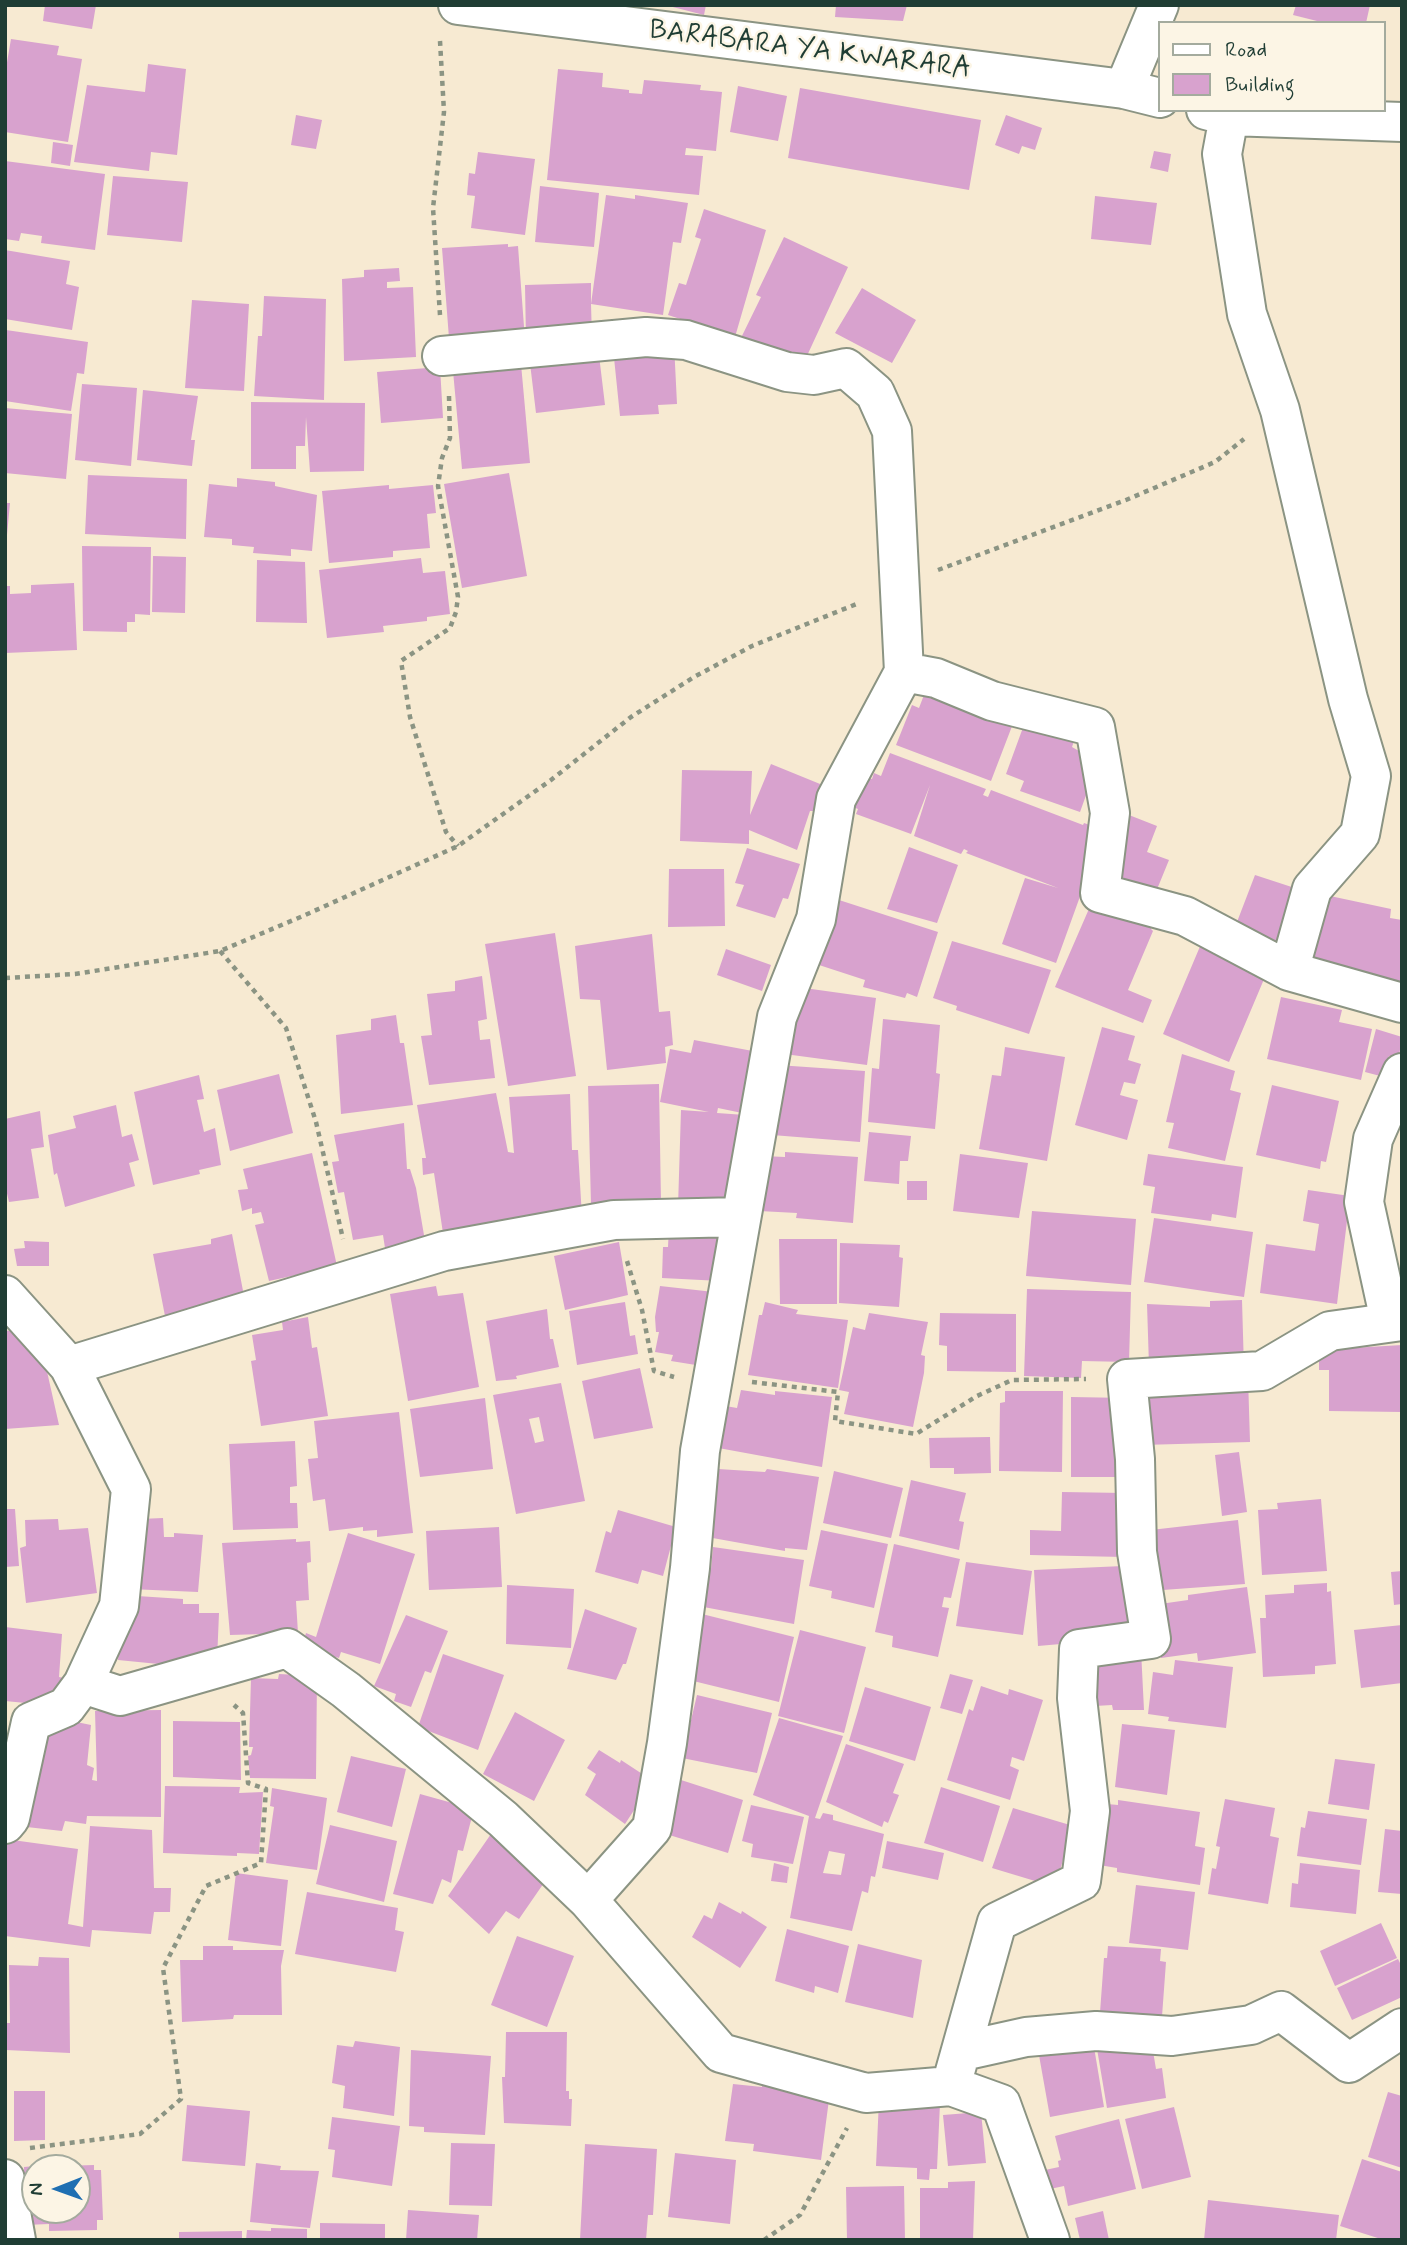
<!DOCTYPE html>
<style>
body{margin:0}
#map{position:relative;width:1407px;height:2245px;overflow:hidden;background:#f7ead2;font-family:Mynerve,sans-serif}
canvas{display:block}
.frame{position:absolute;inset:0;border:7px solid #1f3d34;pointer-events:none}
.legend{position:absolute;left:1158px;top:21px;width:228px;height:91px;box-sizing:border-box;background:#fcf5e5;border:2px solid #a4ab9e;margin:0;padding:9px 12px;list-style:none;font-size:21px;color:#1f3d34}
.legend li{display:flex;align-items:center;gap:14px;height:35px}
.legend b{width:35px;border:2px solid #a4ab9e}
.north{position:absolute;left:21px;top:2154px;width:70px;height:70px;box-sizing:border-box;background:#fcf5e5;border:2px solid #a4ab9e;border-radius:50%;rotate:269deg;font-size:19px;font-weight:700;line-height:28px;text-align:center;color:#1f3d34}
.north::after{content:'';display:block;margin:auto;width:24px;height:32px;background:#1f6fb2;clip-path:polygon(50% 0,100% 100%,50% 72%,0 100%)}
</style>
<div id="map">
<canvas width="1407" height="2245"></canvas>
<div class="frame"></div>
<ul class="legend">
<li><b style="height:9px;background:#fff"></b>Road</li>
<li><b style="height:19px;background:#d8a2ce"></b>Building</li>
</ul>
<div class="north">N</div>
</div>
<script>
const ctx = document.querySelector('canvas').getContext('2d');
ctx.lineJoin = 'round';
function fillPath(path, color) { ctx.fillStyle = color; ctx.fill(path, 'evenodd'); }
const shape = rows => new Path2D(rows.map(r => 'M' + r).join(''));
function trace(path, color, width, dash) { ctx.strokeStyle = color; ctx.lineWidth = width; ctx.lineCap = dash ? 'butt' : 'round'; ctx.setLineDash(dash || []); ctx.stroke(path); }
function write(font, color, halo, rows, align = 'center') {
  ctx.font = font + ' Mynerve,sans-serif'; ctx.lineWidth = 5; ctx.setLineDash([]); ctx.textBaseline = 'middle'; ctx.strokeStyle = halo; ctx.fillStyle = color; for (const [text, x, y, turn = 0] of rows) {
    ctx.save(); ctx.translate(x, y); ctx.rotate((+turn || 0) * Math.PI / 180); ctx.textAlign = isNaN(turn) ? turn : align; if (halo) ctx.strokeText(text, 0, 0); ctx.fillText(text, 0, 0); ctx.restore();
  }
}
fillPath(shape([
 [45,5,96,5,92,29,43,21],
 [665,5,706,5,704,15],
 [836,5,907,5,903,21,835,17],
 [1296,5,1370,5,1366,23,1325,23,1293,15],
 [11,39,59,46,57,55,82,59,68,142,5,132,5,74],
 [148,64,186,69,177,155,151,152,149,171,74,162,87,85,145,92],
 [558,69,603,73,602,87,629,90,629,93,642,94,644,80,701,85,700,90,722,92,716,151,686,148,685,155,703,156,699,195,547,180],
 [738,86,787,96,778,141,730,132],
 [800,88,981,120,969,190,788,158],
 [296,115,322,120,316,149,291,145],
 [1006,115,1042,128,1035,150,1022,146,1019,154,995,145],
 [53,142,73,145,70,166,51,163],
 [1154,151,1171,154,1168,172,1150,168],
 [478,152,535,159,525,235,471,228,475,196,467,195,469,173,475,174],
 [5,161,105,174,95,250,41,243,42,236,21,233,19,241,5,239],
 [113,176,188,182,182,242,107,235],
 [540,186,599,193,594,247,535,242],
 [606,195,635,199,635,195,688,203,681,243,673,242,663,315,591,304,592,339,526,340,525,285,591,283,591,304],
 [1095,196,1157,203,1151,245,1091,239],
 [704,209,766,230,735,337,668,315,679,283,686,285,701,239,695,237],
 [784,237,848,267,800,371,739,342,761,297,756,295],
 [508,244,508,247,518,246,525,340,450,351,442,248],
 [5,250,70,261,66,284,79,287,72,330,5,319],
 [399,268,400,281,387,282,387,288,413,287,416,357,344,361,342,279,364,277,364,270],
 [862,288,916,320,892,363,835,333],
 [264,296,326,299,324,400,254,396,258,336,262,336],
 [192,300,249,304,244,391,185,388],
 [6,330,88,342,84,374,77,373,71,411,5,401],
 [674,344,677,404,658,405,659,414,620,416,613,348],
 [598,347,605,405,536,413,529,355],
 [520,353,530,463,462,469,452,360],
 [440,367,443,418,381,423,377,372],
 [82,384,137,388,131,466,75,460],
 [143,390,198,396,191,440,195,440,192,466,137,460],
 [251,402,365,403,364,471,310,472,306,417,305,446,296,446,296,469,251,469],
 [5,408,72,414,66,479,5,473],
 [509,473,527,576,462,588,444,484],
 [88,475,187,479,186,539,85,534],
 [237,478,275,482,275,486,317,495,312,551,291,549,291,556,253,553,254,547,232,545,232,539,204,537,209,484,237,487],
 [389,485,389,489,433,485,436,513,427,514,430,548,393,551,393,557,329,563,322,491],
 [5,503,10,503,7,535,5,535],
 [82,546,151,547,150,615,135,614,135,622,127,622,127,632,83,631],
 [153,556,186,557,185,613,152,612],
 [421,558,423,573,445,571,450,614,427,617,427,621,383,626,384,632,327,638,319,570],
 [257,560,305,562,307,623,256,622],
 [74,583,77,650,5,653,5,586,10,586,10,594,31,593,31,585],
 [927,687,1014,721,991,781,896,745,912,705,919,708],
 [1025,722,1074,741,1072,747,1098,762,1080,812,1020,791,1024,781,1006,774],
 [890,753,986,789,983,795,988,797,991,790,1083,825,1084,823,1104,830,1056,963,1002,944,1025,878,1058,888,966,853,968,851,964,849,961,854,914,836,930,785,911,834,856,814,858,809,853,807,865,777,872,779,874,773,881,776],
 [771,764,825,786,813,811,810,811,797,850,749,830,749,844,680,841,682,770,752,771,750,815],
 [1129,815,1157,826,1147,852,1169,860,1151,904,1104,876,1120,855,1126,838,1121,836],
 [909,847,958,865,937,923,887,909],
 [747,848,800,864,788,899,783,898,775,918,736,906,744,885,735,883],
 [669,869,724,869,725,926,668,927],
 [1255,875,1307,892,1283,955,1232,935],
 [1316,893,1391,909,1390,918,1402,920,1402,986,1311,966,1316,941],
 [1095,895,1153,924,1151,929,1153,931,1128,990,1152,1000,1143,1023,1055,987],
 [839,900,938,932,917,997,907,993,905,998,863,987,865,980,819,965],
 [555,933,576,1076,508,1086,485,944],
 [652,934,659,1012,670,1011,673,1045,665,1047,666,1063,607,1070,600,1000,580,999,575,946],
 [1204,937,1270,965,1229,1062,1163,1034],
 [952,941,1051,970,1029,1034,956,1010,957,1006,933,998],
 [726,949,771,965,762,991,717,975],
 [482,976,487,1019,478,1021,480,1040,490,1039,495,1078,429,1085,421,1036,432,1035,427,994,455,991,455,981],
 [797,987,876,998,867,1065,777,1053],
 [1281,997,1342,1010,1339,1022,1372,1029,1361,1080,1267,1059],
 [396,1015,400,1043,404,1043,413,1105,341,1114,336,1035,371,1030,371,1019],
 [883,1019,940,1025,936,1073,940,1074,935,1129,868,1122,872,1068,879,1069],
 [1102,1027,1135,1036,1128,1060,1141,1064,1135,1084,1124,1082,1120,1095,1138,1100,1127,1140,1075,1125],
 [1376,1029,1402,1037,1399,1056,1389,1056,1384,1077,1365,1072],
 [694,1040,758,1052,747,1114,718,1108,717,1113,745,1115,737,1204,678,1207,681,1110,709,1112,660,1102,670,1049,691,1053],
 [1005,1047,1065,1057,1047,1161,979,1149,992,1075,1001,1076],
 [1182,1054,1235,1071,1230,1090,1241,1093,1225,1161,1168,1148,1174,1123,1166,1122],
 [777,1065,865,1071,860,1142,772,1135],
 [279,1074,293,1133,230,1151,217,1090],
 [199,1075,204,1099,197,1100,204,1132,215,1128,221,1165,199,1170,200,1174,153,1185,134,1092],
 [659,1084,661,1203,591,1205,588,1086],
 [1272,1085,1339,1101,1326,1162,1321,1161,1320,1169,1256,1155],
 [496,1093,508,1152,514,1153,509,1097,570,1094,572,1150,578,1150,582,1217,444,1240,434,1173,423,1175,422,1158,426,1158,417,1105],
 [116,1105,122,1137,132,1134,139,1160,129,1163,135,1186,65,1207,57,1173,54,1175,48,1135,76,1128,73,1116],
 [40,1111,44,1147,31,1149,39,1198,9,1202,5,1185,5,1119],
 [404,1123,407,1169,410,1169,416,1188,425,1241,385,1248,383,1235,353,1240,344,1192,338,1193,332,1162,339,1161,334,1135],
 [869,1132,911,1136,908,1161,900,1161,899,1184,864,1181],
 [785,1152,858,1157,853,1223,796,1218,797,1213,759,1211,763,1156,785,1157],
 [312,1153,337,1266,269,1281,255,1225,264,1223,261,1212,252,1214,252,1208,242,1211,238,1190,248,1189,243,1169],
 [960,1154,1028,1163,1019,1218,953,1211],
 [1148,1154,1243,1167,1236,1218,1212,1214,1211,1221,1151,1213,1155,1187,1143,1185],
 [907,1181,927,1181,927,1200,907,1200],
 [1308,1190,1350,1196,1337,1304,1260,1293,1266,1244,1315,1251,1319,1224,1303,1221],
 [1032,1211,1136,1219,1131,1285,1026,1276],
 [1154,1218,1253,1232,1244,1297,1144,1282],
 [669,1226,725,1229,721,1281,662,1278,663,1247,668,1247],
 [232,1234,245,1301,165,1316,153,1254,211,1244,211,1239],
 [779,1239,837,1239,837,1304,780,1304],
 [24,1241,49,1242,49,1266,17,1266,14,1249,25,1248],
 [619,1242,628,1295,565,1310,554,1256],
 [840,1243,900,1245,899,1257,903,1258,899,1307,839,1303],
 [436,1286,438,1296,463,1293,479,1387,408,1401,390,1294],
 [660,1286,714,1292,702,1366,671,1361,673,1355,655,1352,659,1332,656,1332,655,1317],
 [1027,1289,1131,1292,1129,1362,1082,1361,1081,1378,1024,1376],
 [1242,1300,1244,1369,1149,1366,1147,1304,1210,1307,1210,1301],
 [625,1302,630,1336,635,1335,638,1354,577,1365,569,1311],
 [765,1302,798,1310,796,1314,848,1320,838,1388,748,1375,759,1315,762,1315],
 [547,1309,550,1339,553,1339,559,1367,516,1376,517,1379,496,1381,486,1321],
 [869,1313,928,1322,921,1355,925,1356,924,1373,913,1427,844,1414,849,1392,839,1390,853,1327,865,1330],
 [940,1313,1016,1314,1016,1372,947,1371,947,1346,939,1345],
 [308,1317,312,1348,317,1347,328,1416,261,1426,251,1361,256,1360,252,1335,283,1330,282,1322],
 [26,1329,44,1358,59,1425,5,1429,5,1331],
 [1402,1345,1402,1412,1329,1411,1329,1370,1319,1370,1319,1350],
 [640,1368,653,1428,594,1439,582,1381],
 [1248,1377,1250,1442,1142,1445,1140,1381],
 [561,1383,585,1501,516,1514,493,1395],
 [539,1417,544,1441,535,1443,529,1419],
 [741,1390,775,1395,775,1391,832,1397,822,1467,713,1447,720,1405,737,1408],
 [1005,1391,1063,1391,1062,1472,999,1471,1000,1403,1005,1402],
 [1071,1397,1128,1398,1128,1477,1071,1477],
 [485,1398,493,1469,420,1477,410,1409],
 [399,1412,413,1533,377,1537,377,1530,363,1531,363,1527,329,1531,325,1499,313,1501,308,1459,318,1458,314,1421],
 [990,1437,991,1473,954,1474,954,1468,930,1468,929,1438],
 [295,1441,297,1486,290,1487,290,1503,297,1503,298,1528,233,1530,229,1444],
 [1239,1452,1247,1512,1222,1516,1215,1455],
 [718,1469,765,1472,767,1469,819,1477,807,1550,785,1548,785,1551,707,1537],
 [834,1471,903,1488,891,1538,823,1523],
 [911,1480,966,1493,959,1521,964,1522,959,1550,899,1536],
 [1062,1492,1125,1493,1124,1557,1030,1555,1030,1530,1061,1531],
 [1321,1499,1327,1571,1262,1575,1258,1510,1278,1509,1277,1503],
 [5,1509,15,1509,19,1566,5,1567],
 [618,1510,676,1527,663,1576,642,1570,638,1584,595,1572,606,1531,611,1533],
 [163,1518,164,1537,174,1537,174,1533,203,1535,198,1592,130,1589,140,1519],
 [58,1519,59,1530,88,1528,97,1593,26,1603,20,1548,26,1546,25,1520],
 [1238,1520,1245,1584,1149,1591,1142,1531],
 [499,1527,502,1587,429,1590,426,1531],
 [821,1530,888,1544,874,1608,831,1598,832,1591,809,1586],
 [348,1533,415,1554,380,1664,341,1652,339,1658,302,1647,306,1633,316,1637],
 [296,1539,296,1542,310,1541,311,1562,307,1563,309,1600,296,1601,298,1633,230,1635,222,1543],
 [894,1544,960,1559,951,1598,944,1597,942,1607,949,1608,938,1657,892,1647,893,1636,875,1632],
 [713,1547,804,1560,794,1624,693,1605,694,1566,711,1569],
 [966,1562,1032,1571,1023,1635,956,1626],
 [1123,1566,1140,1637,1038,1646,1034,1570],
 [1402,1571,1402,1604,1394,1605,1391,1572],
 [1327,1583,1327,1592,1331,1591,1336,1664,1315,1666,1315,1674,1263,1677,1260,1618,1266,1618,1265,1595,1294,1593,1294,1585],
 [507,1585,574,1589,571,1648,506,1644],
 [1247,1587,1256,1653,1198,1661,1197,1653,1161,1658,1156,1627,1160,1604,1188,1600,1188,1595],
 [122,1595,183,1599,183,1604,199,1604,199,1613,219,1613,217,1661,179,1666,118,1660],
 [585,1609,637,1628,626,1664,623,1664,616,1680,567,1669],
 [698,1613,794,1637,779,1702,681,1678],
 [406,1615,448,1631,431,1673,425,1671,411,1707,394,1701,396,1694,374,1686],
 [1402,1625,1402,1683,1361,1688,1354,1630],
 [5,1627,62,1634,59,1677,64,1678,63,1702,57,1706,5,1701],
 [800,1630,866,1647,844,1733,778,1716],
 [1141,1650,1144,1710,1113,1710,1112,1705,1095,1706,1085,1652],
 [443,1654,504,1675,478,1750,418,1727],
 [1175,1660,1233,1667,1226,1728,1168,1721,1169,1717,1148,1714,1153,1672,1173,1675],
 [279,1674,317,1676,316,1779,250,1778,248,1756,251,1755,253,1747,249,1747,251,1678,278,1679],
 [950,1674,973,1680,962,1714,940,1708],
 [981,1686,1008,1695,1009,1689,1043,1700,1024,1761,1012,1757,1010,1766,1019,1770,1010,1800,947,1780,969,1709,973,1711],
 [865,1687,931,1707,915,1761,849,1741],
 [697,1695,772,1713,757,1773,682,1758],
 [161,1710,161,1817,87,1816,86,1824,65,1821,62,1831,18,1826,34,1730,56,1733,57,1718,91,1725,87,1765,94,1768,92,1780,97,1781,95,1711],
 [515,1712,565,1740,534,1801,483,1774],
 [779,1718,843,1736,815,1818,820,1819,823,1813,833,1815,833,1820,884,1834,875,1877,871,1876,868,1893,862,1891,852,1931,790,1918,809,1816,753,1795],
 [829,1851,845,1854,841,1875,823,1873],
 [173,1721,240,1722,241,1780,173,1777],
 [1122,1724,1175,1730,1167,1795,1115,1787],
 [846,1744,904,1764,893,1793,899,1795,888,1823,884,1821,882,1827,826,1802],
 [599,1750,620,1763,621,1760,653,1781,625,1824,585,1795,596,1774,587,1768],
 [351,1756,406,1769,392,1827,337,1812],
 [1335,1759,1375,1764,1369,1810,1328,1804],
 [681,1780,743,1800,728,1853,666,1834],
 [165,1786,240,1787,239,1793,263,1792,259,1854,237,1853,237,1856,163,1853],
 [941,1787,1000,1806,983,1862,924,1843],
 [272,1788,327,1798,317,1870,266,1863,274,1807,270,1806],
 [420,1794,474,1809,463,1851,458,1850,451,1883,442,1879,433,1904,393,1894],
 [1225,1799,1275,1808,1270,1836,1279,1838,1268,1904,1208,1894,1212,1868,1216,1869,1220,1847,1216,1846],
 [1118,1800,1200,1812,1195,1846,1205,1848,1200,1885,1117,1872,1117,1868,1093,1864,1107,1804,1118,1805],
 [751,1805,804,1817,793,1864,751,1857,753,1844,742,1841],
 [1013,1808,1080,1828,1069,1862,1063,1860,1055,1887,992,1868],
 [1308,1811,1367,1819,1361,1865,1297,1856,1301,1827,1305,1828],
 [330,1825,397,1841,384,1902,316,1884],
 [90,1826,152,1830,154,1888,171,1888,170,1912,154,1912,151,1934,92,1930,90,1947,5,1936,5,1839,78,1849,68,1924,83,1927],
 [1385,1829,1402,1831,1402,1894,1378,1892],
 [491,1834,548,1877,519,1919,506,1911,489,1934,448,1896],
 [887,1841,944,1853,938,1880,882,1868],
 [774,1863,789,1867,787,1883,771,1881],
 [1300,1863,1360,1870,1356,1914,1290,1907,1292,1883,1298,1884],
 [236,1873,288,1880,281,1946,228,1940],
 [1136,1885,1195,1892,1188,1950,1129,1943],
 [307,1892,398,1908,395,1930,404,1932,396,1972,295,1954],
 [719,1902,741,1914,742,1911,767,1927,740,1968,692,1937,704,1915,712,1919],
 [1381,1923,1397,1958,1335,1986,1320,1951],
 [787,1929,849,1946,838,1993,815,1986,814,1993,775,1981],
 [517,1936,574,1956,547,2027,491,2005],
 [858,1944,922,1960,913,2018,845,2002],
 [203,1946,233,1946,233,1950,284,1950,281,1966,282,2015,234,2015,233,2019,182,2022,180,1960,203,1960],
 [1108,1946,1161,1949,1160,1961,1166,1962,1161,2030,1099,2026,1104,1958,1107,1958],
 [39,1957,69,1958,70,2053,6,2050,6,2023,10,2023,9,1965,38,1966],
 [1398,1959,1402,1967,1402,1997,1352,2020,1337,1988],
 [506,2032,567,2032,566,2091,569,2091,569,2099,572,2099,571,2126,504,2123,502,2077,505,2077],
 [1092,2035,1104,2107,1050,2117,1037,2044],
 [1151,2039,1156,2069,1162,2068,1166,2098,1107,2108,1096,2043],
 [355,2041,400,2047,394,2116,343,2108,345,2086,332,2083,337,2045,353,2047],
 [411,2050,491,2056,485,2135,424,2132,424,2127,409,2126],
 [762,2083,830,2092,821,2160,753,2151,754,2144,725,2141,733,2084,762,2087],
 [14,2091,45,2091,45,2140,14,2141],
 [1388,2092,1402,2096,1402,2168,1368,2157],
 [879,2100,940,2103,937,2169,930,2169,929,2180,917,2179,917,2168,876,2166],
 [187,2105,250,2111,245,2166,182,2161],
 [1174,2107,1191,2177,1142,2189,1125,2119],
 [981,2112,986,2163,948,2166,943,2115],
 [332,2117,400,2126,392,2186,332,2177,335,2150,328,2149],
 [1119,2119,1136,2189,1068,2206,1064,2186,1050,2189,1045,2170,1059,2167,1058,2161,1061,2160,1055,2136],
 [451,2143,495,2144,492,2206,449,2205],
 [585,2144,657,2149,653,2215,648,2215,646,2240,580,2240],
 [675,2153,736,2160,730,2224,668,2217],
 [1362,2159,1402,2172,1402,2240,1384,2240,1340,2226],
 [256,2163,281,2166,280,2170,319,2171,310,2228,250,2222],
 [94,2165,94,2170,101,2170,103,2220,97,2220,97,2230,49,2231,49,2224,25,2225,24,2167,35,2166,35,2210,77,2210,77,2168,61,2166],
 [975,2181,973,2240,920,2240,920,2188,948,2188,948,2182],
 [904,2186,905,2240,847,2240,846,2187],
 [1208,2200,1339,2215,1336,2240,1204,2240],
 [408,2210,479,2215,477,2240,406,2240],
 [1103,2211,1109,2240,1080,2240,1075,2218],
 [320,2223,385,2224,385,2240,320,2240],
 [271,2228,307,2229,307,2240,246,2240,247,2230,271,2231],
 [242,2231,242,2240,179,2240,179,2232]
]), '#d8a2ce');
const street = shape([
 [458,5,1124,89,1160,98],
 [1124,89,1159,5],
 [1206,110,1229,116,1402,122],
 [1229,116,1222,154,1247,314,1280,410,1348,699,1371,776,1360,834,1312,889,1289,971],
 [442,356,646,337,686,340,787,372,814,375,846,368,875,393,892,431,904,672,836,799,816,919,777,1017,700,1451,690,1568,667,1743,652,1828,588,1900],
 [904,672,936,678,992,701,1095,727,1110,813,1100,893,1185,916,1289,971,1402,1003],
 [5,1295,69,1366,131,1489,119,1606,83,1684,66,1707,31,1722,10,1818,5,1824],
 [1390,1321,1364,1202,1373,1139,1402,1073],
 [69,1366,444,1251,614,1220,740,1217],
 [83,1684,120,1696,287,1648,346,1690,503,1819,588,1900,721,2053,866,2093,951,2086,1001,2104,1050,2240],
 [963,2051,1026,2037,1096,2031,1172,2036,1251,2025,1281,2011,1349,2063,1402,2028],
 [951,2086,997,1922,1081,1881,1090,1811,1077,1698,1079,1649,1151,1639,1137,1552,1135,1459,1127,1379,1262,1371,1330,1331,1402,1321],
 [5,2179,16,2240]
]);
trace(street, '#8b9483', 42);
trace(shape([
 [440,41,444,112,433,208,440,315],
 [449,396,450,438,442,458,438,486,458,597,456,612,450,628,401,661,410,717,446,832,458,846],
 [938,570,1126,500,1215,462,1244,439],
 [220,951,286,1028,316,1122,343,1239],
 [5,978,75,974,220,951,303,916,458,846,551,780,631,717,694,677,752,646,859,603],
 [627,1261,642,1310,654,1371,674,1377],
 [752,1382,838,1392,835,1421,916,1434,977,1396,1012,1380,1086,1379],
 [30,2148,140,2134,181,2099,163,1968,206,1886,261,1863,266,1789,248,1783,243,1713,234,1705],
 [764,2240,800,2215,847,2128]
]), '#8b9483', 4.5, [5, 5]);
trace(street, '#fff', 38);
write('28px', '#1f3d34', '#fcf5e5', [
 ["BARABARA YA KWARARA",810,51,7]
]);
</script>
